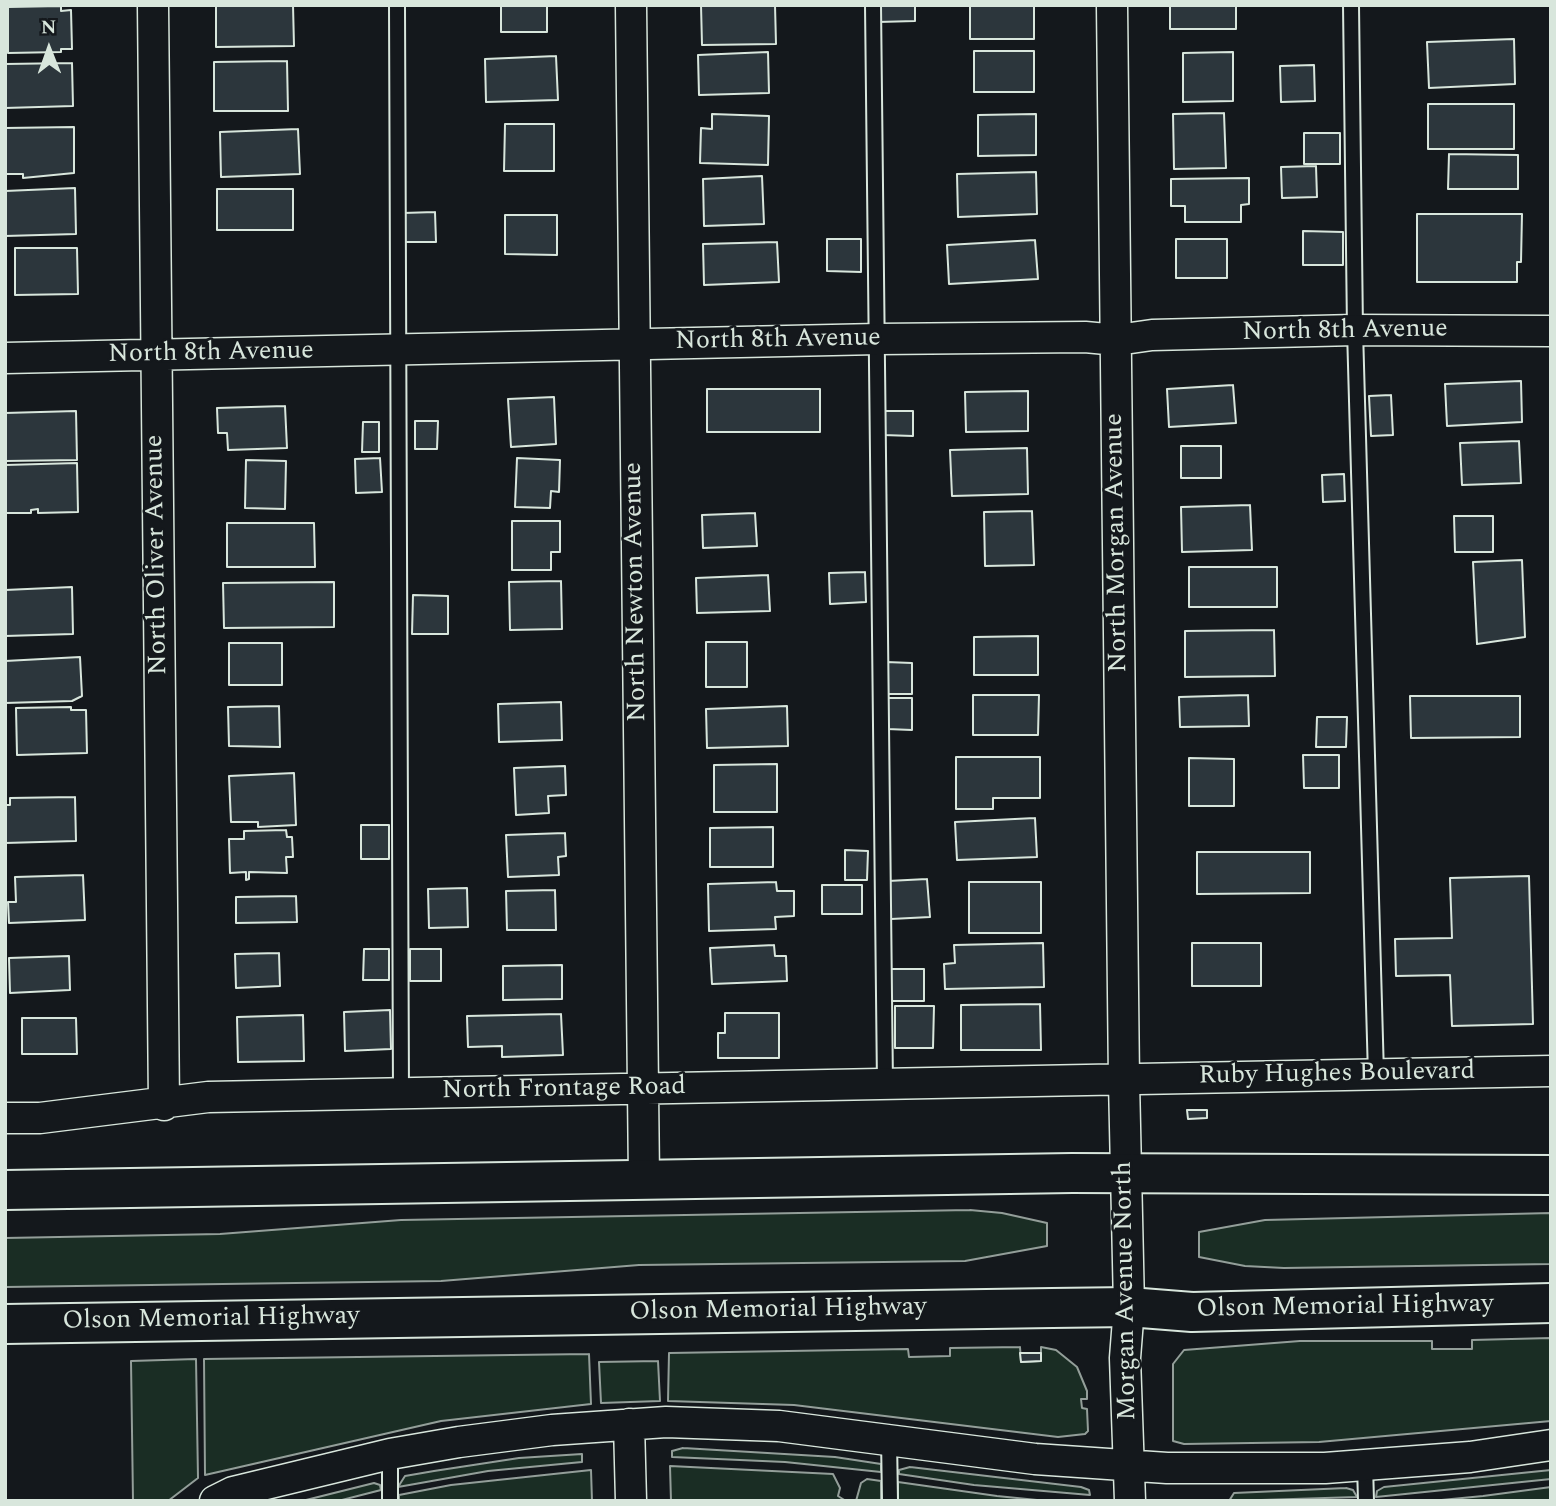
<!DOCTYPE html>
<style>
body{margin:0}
#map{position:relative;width:1556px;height:1506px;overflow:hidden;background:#14181c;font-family:Spectral,serif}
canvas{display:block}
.frame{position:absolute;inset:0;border:7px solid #d8e6dc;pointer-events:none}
.north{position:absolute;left:14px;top:14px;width:70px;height:70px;-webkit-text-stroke:5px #14181c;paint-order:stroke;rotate:359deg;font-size:19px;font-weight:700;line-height:28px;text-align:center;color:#d8e6dc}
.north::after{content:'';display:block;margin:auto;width:24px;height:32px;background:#d8e6dc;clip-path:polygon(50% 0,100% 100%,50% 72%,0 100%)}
</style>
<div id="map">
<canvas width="1556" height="1506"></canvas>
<div class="frame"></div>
<div class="north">N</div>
</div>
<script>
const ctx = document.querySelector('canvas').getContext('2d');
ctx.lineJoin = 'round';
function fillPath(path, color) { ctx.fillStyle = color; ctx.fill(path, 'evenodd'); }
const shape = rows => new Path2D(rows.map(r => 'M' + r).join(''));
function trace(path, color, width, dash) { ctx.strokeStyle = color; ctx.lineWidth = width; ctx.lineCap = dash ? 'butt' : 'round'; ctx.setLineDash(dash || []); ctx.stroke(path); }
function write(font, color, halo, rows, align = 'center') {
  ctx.font = font + ' Spectral,serif'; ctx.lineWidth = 5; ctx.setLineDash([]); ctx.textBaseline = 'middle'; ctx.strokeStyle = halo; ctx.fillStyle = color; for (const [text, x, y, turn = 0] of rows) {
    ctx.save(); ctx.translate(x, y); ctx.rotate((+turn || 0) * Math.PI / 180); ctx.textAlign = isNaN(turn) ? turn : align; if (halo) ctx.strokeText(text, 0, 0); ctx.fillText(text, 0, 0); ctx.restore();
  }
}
const green = shape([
 [970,1210,1002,1213,1047,1223,1047,1246,965,1261,639,1265,441,1281,5,1287,5,1238,220,1234,401,1220,970,1210],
 [1551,1213,1551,1264,1284,1268,1245,1266,1199,1257,1199,1232,1265,1220,1551,1213],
 [1551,1338,1551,1421,1319,1442,1184,1444,1173,1441,1173,1364,1184,1350,1300,1341,1432,1341,1432,1349,1472,1349,1472,1340,1551,1338],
 [1020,1347,1021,1362,1041,1361,1041,1347,1056,1350,1077,1367,1087,1391,1087,1399,1081,1399,1082,1408,1087,1409,1088,1431,1085,1434,1058,1437,794,1405,668,1401,669,1353,908,1349,909,1357,950,1356,950,1348,1020,1347],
 [589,1354,591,1404,441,1421,205,1475,204,1359,589,1354],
 [196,1359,198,1478,168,1501,133,1501,131,1361,196,1359],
 [658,1361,660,1401,601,1403,599,1362,658,1361],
 [683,1448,835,1457,881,1464,881,1472,785,1462,672,1457,672,1451,683,1448],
 [582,1454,582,1462,488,1471,398,1487,405,1476,434,1471,519,1458,582,1454],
 [670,1466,833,1474,840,1488,838,1496,846,1501,671,1501,670,1466],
 [910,1467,1081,1487,1089,1490,1090,1495,974,1485,899,1474,899,1470,910,1467],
 [591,1470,592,1501,399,1501,399,1495,451,1485,591,1470],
 [1551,1470,1551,1479,1376,1497,1377,1491,1384,1487,1551,1470],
 [867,1479,881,1481,881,1501,856,1501,861,1483,867,1479],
 [898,1482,997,1496,1047,1501,898,1501,898,1482],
 [374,1483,380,1485,381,1490,338,1501,302,1501,374,1483],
 [1551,1487,1551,1501,1431,1501,1483,1496,1551,1487],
 [1346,1488,1353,1490,1357,1497,1229,1501,1234,1493,1346,1488]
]);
fillPath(green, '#1a2d24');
trace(green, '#939e99', 2);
const building = shape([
 [216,5,293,5,294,46,216,47,216,5],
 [501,5,547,5,547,32,501,32,501,5],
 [701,5,775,5,776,44,702,45,701,5],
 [878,5,915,5,915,21,878,22,878,5],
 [970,5,1034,5,1034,39,970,39,970,5],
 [1170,5,1236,5,1236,29,1170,29,1170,5],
 [61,6,61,11,71,10,72,49,61,49,61,52,8,53,8,7,61,6],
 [1514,39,1515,84,1429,88,1427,42,1514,39],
 [974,51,1034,51,1034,92,974,92,974,51],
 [768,52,769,93,699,95,698,55,768,52],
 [1233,52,1233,101,1183,102,1183,53,1233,52],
 [556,56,558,100,486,102,485,59,556,56],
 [287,61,288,111,214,111,214,62,287,61],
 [72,63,73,106,5,108,5,64,72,63],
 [1314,65,1315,101,1281,102,1280,66,1314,65],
 [1428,104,1514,104,1514,149,1428,149,1428,104],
 [1224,113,1226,168,1174,169,1173,114,1224,113],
 [712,114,769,116,768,165,700,163,701,128,712,129,712,114],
 [1036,114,1036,155,978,156,978,115,1036,114],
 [505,124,554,124,554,171,504,171,505,124],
 [74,127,74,173,23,178,23,174,5,174,5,128,74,127],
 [298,129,300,174,221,177,220,132,298,129],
 [1304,133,1340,133,1340,164,1304,164,1304,133],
 [1449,154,1518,155,1518,189,1448,189,1449,154],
 [1316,166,1317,197,1282,198,1281,167,1316,166],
 [1036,172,1037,214,958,217,957,174,1036,172],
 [762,176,764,224,704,226,703,179,762,176],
 [1249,178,1249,204,1241,205,1241,222,1185,222,1185,206,1171,206,1171,179,1249,178],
 [75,188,76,234,5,236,5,191,75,188],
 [217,189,293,189,293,230,217,230,217,189],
 [435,212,436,242,404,242,403,213,435,212],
 [1417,214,1522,214,1521,262,1517,262,1517,282,1417,282,1417,214],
 [505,215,557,215,557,255,505,254,505,215],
 [1303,231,1343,232,1343,265,1303,265,1303,231],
 [827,239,861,239,861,272,827,271,827,239],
 [1176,239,1227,239,1227,278,1176,278,1176,239],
 [1035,240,1038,279,949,284,947,245,1035,240],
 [777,242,779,282,704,285,703,244,777,242],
 [15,248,77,248,78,294,15,295,15,248],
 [1521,381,1522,422,1447,426,1445,384,1521,381],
 [1233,385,1236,423,1169,427,1167,389,1233,385],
 [707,389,820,389,820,432,707,432,707,389],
 [1028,391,1028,431,966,432,965,392,1028,391],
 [1391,395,1393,435,1371,436,1369,396,1391,395],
 [554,397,556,444,511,447,508,399,554,397],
 [285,406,287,448,228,450,227,433,218,433,217,408,285,406],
 [76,411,77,460,5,461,5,413,76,411],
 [883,411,913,411,913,436,883,435,883,411],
 [415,421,438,421,437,449,415,449,415,421],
 [363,422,379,422,379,452,362,452,363,422],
 [1519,441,1521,483,1462,485,1460,443,1519,441],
 [1181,446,1221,446,1221,478,1181,478,1181,446],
 [1027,448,1028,494,952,496,950,450,1027,448],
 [380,458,382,492,356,493,355,459,380,458],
 [517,458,560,460,559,492,551,491,550,508,515,507,517,458],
 [246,460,286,461,285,509,245,508,246,460],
 [77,463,78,512,38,513,38,509,31,510,31,513,5,513,5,465,77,463],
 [1344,474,1345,501,1323,502,1322,475,1344,474],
 [1250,505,1252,550,1182,552,1181,507,1250,505],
 [1032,511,1034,565,985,566,984,512,1032,511],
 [755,513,757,546,703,548,702,515,755,513],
 [1454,516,1493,516,1493,552,1455,552,1454,516],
 [512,521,560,521,560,552,551,552,551,570,512,570,512,521],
 [227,523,314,523,315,567,227,567,227,523],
 [1522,560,1525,637,1477,644,1473,562,1522,560],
 [1189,567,1277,567,1277,607,1189,607,1189,567],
 [865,572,866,602,830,604,829,573,865,572],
 [768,575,770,611,697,613,696,578,768,575],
 [561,581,562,629,510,630,509,582,561,581],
 [334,582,334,627,224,628,223,583,334,582],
 [72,587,73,634,5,636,5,590,72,587],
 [413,595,448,596,448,634,412,634,413,595],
 [1274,630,1275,676,1185,677,1185,631,1274,630],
 [1038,636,1038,675,974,675,974,637,1038,636],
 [706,642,747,642,747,687,706,687,706,642],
 [229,643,282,643,282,685,229,685,229,643],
 [80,657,82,696,72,701,5,703,5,661,80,657],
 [886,662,912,663,912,694,885,694,886,662],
 [973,695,1039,695,1038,735,973,735,973,695],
 [1248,695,1249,726,1180,727,1179,697,1248,695],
 [1410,696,1520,696,1520,737,1411,738,1410,696],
 [887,698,912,698,912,730,887,729,887,698],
 [561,702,562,740,499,742,498,704,561,702],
 [279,706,280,747,229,746,228,707,279,706],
 [787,706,788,746,707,748,706,709,787,706],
 [71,707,71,710,86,710,87,753,17,755,16,708,71,707],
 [1317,717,1347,717,1346,747,1316,747,1317,717],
 [1303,755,1339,755,1339,788,1304,788,1303,755],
 [956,757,1040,757,1040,798,993,798,993,809,956,809,956,757],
 [1189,758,1234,759,1234,806,1189,806,1189,758],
 [777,764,777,812,714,812,714,765,777,764],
 [565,766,566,795,548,796,549,813,516,815,514,768,565,766],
 [294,773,296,825,258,827,258,822,231,822,229,776,294,773],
 [75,797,76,841,5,843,5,805,10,805,10,798,75,797],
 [1035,818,1037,857,957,860,955,822,1035,818],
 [361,825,389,825,389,859,361,859,361,825],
 [773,827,773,867,710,867,710,828,773,827],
 [286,830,287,837,292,837,293,857,286,857,287,873,249,872,249,879,246,880,246,872,230,873,229,839,244,839,244,831,286,830],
 [565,833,566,856,558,857,559,875,508,877,506,835,565,833],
 [845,850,868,851,867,880,845,880,845,850],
 [1197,852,1310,852,1310,893,1197,894,1197,852],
 [83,875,85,920,9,923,8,902,16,902,15,877,83,875],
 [1529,876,1533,1024,1452,1026,1450,975,1396,976,1395,939,1452,938,1450,878,1529,876],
 [927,879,930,917,891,919,888,881,927,879],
 [776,882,777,891,794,891,794,916,775,917,776,929,709,931,708,884,776,882],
 [969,882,1041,882,1041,933,969,933,969,882],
 [822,885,862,885,862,914,822,914,822,885],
 [467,888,468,927,429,928,428,889,467,888],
 [555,890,556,930,507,930,506,891,555,890],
 [296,896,297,922,236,923,236,897,296,896],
 [1043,943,1044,987,945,989,944,964,955,963,954,945,1043,943],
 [1192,943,1261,943,1261,986,1192,986,1192,943],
 [774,945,775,956,786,956,787,981,712,984,710,948,774,945],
 [364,949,389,949,389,980,363,980,364,949],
 [410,949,441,949,441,981,410,981,410,949],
 [279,953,280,986,236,988,235,954,279,953],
 [69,956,70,990,10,993,9,958,69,956],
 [562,965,562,999,503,1000,503,966,562,965],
 [890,969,924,969,924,1001,890,1001,890,969],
 [1040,1004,1041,1050,961,1050,961,1005,1040,1004],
 [895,1006,934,1006,933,1048,895,1048,895,1006],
 [390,1010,391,1049,345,1051,344,1012,390,1010],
 [725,1013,779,1013,779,1058,718,1058,718,1033,725,1033,725,1013],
 [561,1014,563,1055,502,1057,502,1046,468,1047,467,1016,561,1014],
 [303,1015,304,1061,238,1062,237,1017,303,1015],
 [22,1018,76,1018,77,1054,22,1054,22,1018],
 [1187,1110,1207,1110,1207,1118,1188,1119,1187,1110],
 [1020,1353,1041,1353,1041,1361,1021,1362,1020,1353]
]);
fillPath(building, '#2c363c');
trace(building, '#d8e6dc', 2);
const lane = shape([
 [397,5,401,1093],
 [873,5,885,1085],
 [1351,5,1355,330,1376,1075],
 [889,1439,890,1501],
 [390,1454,390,1501],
 [1365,1465,1366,1501]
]);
const street = shape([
 [153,5,164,1105],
 [631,5,644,1180],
 [1112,5,1124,1081,1129,1307,1125,1358,1130,1501],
 [5,358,878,339,1085,337,1117,340,1152,335,1355,330,1551,331],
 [5,1118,40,1118,208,1097,1551,1071],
 [629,1424,631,1501],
 [215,1501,233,1492,390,1454,459,1442,552,1430,666,1422,779,1426,1035,1459,1167,1468,1325,1468,1470,1457,1551,1445]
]);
const primary = shape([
 [5,1190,1072,1173,1551,1175],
 [5,1324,1052,1308,1129,1307,1192,1312,1551,1303]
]);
trace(lane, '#d8e6dc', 18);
trace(street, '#d8e6dc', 33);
trace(primary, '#d8e6dc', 42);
trace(lane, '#14181c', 14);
trace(street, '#14181c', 30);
trace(primary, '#14181c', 38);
write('26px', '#d8e6dc', '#14181c', [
 ["North 8th Avenue",1345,332,-1],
 ["North 8th Avenue",778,341,-1],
 ["North 8th Avenue",211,354,-1],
 ["North Morgan Avenue",1118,543,-91],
 ["North Oliver Avenue",158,555,-91],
 ["North Newton Avenue",637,592,-91],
 ["Ruby Hughes Boulevard",1337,1075,-1],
 ["North Frontage Road",564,1090,-1],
 ["Morgan Avenue North",1127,1291,-91],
 ["Olson Memorial Highway",1345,1308,-1],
 ["Olson Memorial Highway",778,1311,-1],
 ["Olson Memorial Highway",211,1320,-1]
]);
</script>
